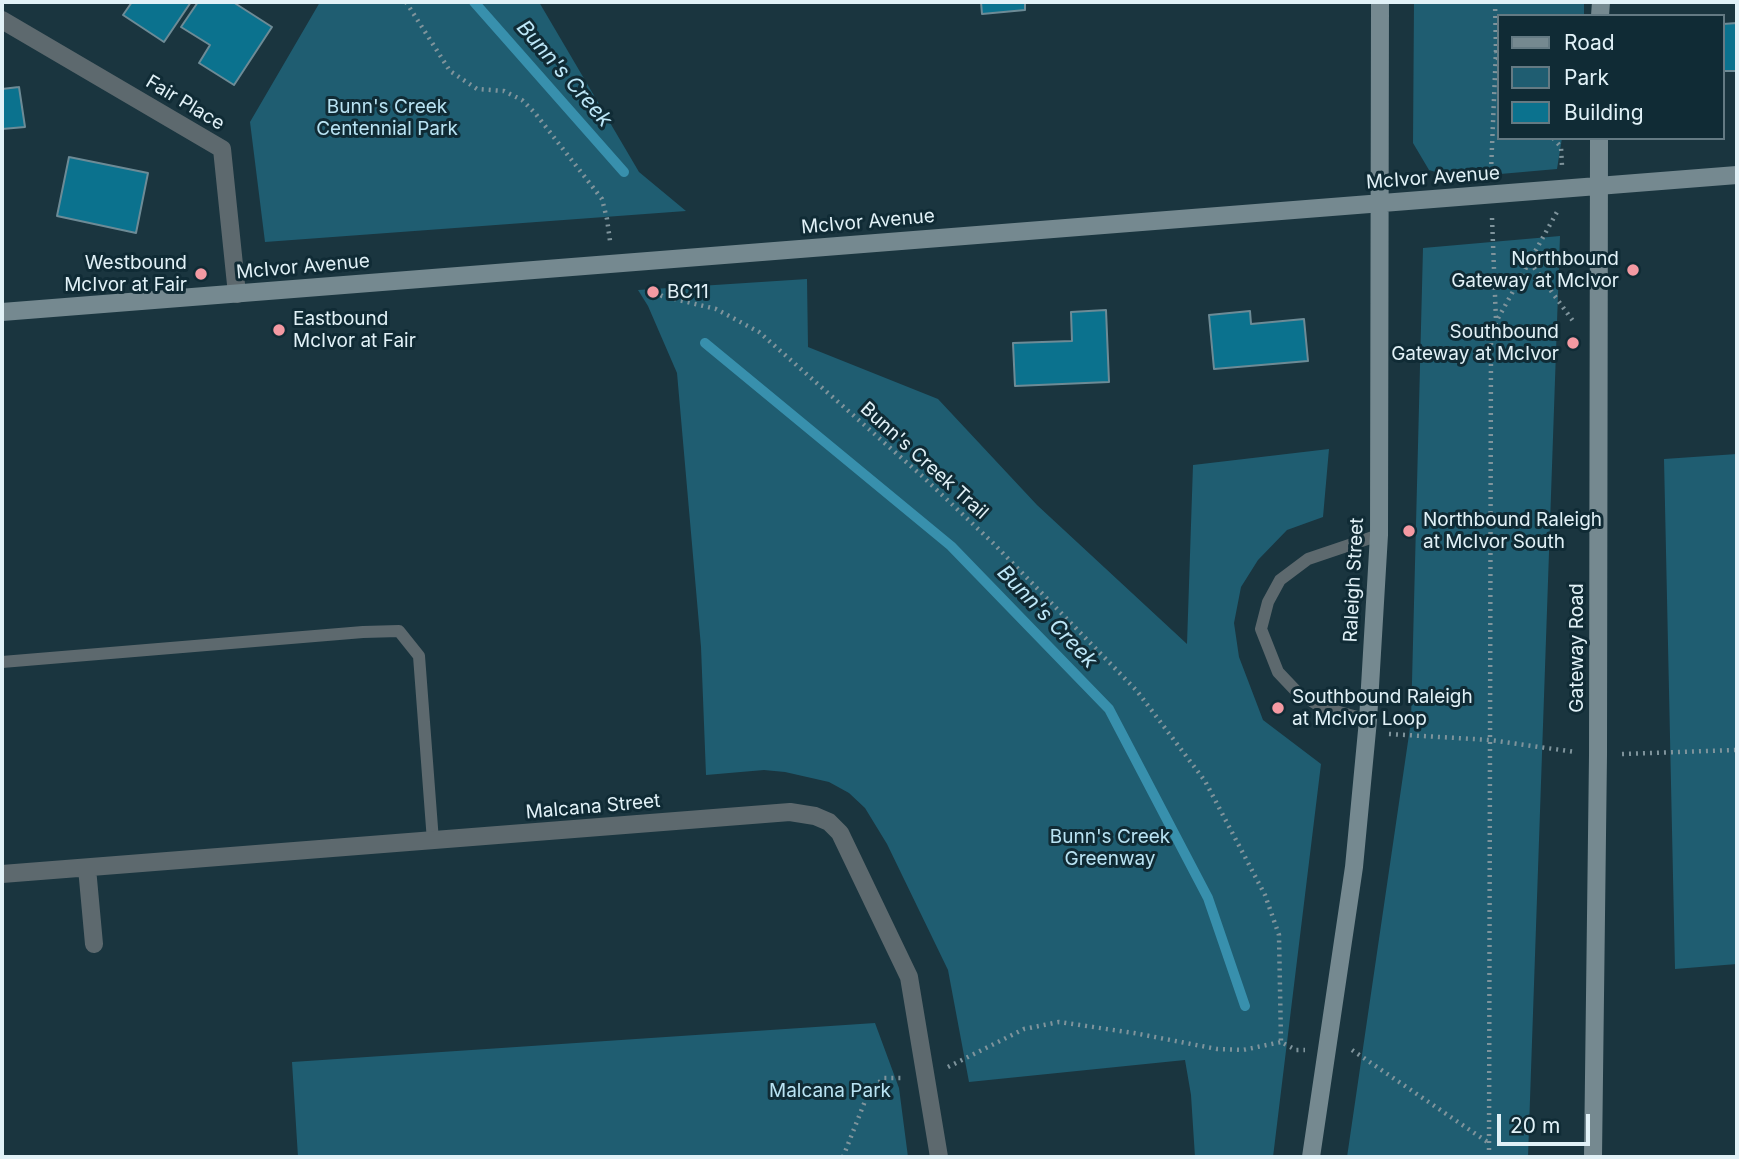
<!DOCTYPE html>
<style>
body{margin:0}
#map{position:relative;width:1739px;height:1159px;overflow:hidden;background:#1a353f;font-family:Inter,sans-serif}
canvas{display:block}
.frame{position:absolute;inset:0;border:4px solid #e1f1f7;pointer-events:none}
.legend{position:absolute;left:1497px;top:14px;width:228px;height:126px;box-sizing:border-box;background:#102b35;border:2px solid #647a83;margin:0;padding:9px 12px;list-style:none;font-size:21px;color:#e1f1f7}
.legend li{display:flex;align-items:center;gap:14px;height:35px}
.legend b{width:35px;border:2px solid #647a83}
.scale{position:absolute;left:1497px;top:1114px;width:93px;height:32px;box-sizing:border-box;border:4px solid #e1f1f7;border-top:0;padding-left:9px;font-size:21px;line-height:24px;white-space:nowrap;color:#e1f1f7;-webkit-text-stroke:5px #102b35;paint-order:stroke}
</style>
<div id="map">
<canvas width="1739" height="1159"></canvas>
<div class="frame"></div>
<ul class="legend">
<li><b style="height:9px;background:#758990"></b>Road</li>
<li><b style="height:19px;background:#1f5d71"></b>Park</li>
<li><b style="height:19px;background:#0b728e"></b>Building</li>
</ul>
<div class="scale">20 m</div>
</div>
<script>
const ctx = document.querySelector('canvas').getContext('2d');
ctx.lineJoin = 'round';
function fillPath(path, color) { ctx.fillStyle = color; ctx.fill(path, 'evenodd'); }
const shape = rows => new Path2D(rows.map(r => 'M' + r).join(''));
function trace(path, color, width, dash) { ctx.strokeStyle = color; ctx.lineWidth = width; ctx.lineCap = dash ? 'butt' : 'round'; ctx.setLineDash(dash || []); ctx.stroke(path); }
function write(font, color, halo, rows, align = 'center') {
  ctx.font = font + ' Inter,sans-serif'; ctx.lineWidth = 6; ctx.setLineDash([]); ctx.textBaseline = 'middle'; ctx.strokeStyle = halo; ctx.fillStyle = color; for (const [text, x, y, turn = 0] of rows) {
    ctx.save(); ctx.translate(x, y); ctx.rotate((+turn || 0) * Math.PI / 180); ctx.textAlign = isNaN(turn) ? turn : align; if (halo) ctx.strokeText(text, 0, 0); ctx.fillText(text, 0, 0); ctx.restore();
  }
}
fillPath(shape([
 [320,2,539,2,639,172,686,211,265,242,250,122],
 [1414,2,1584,2,1584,16,1499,16,1499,138,1562,138,1557,169,1455,178,1429,170,1413,143],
 [1560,236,1528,1157,1347,1157,1411,721,1423,248],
 [807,279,808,347,938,399,1037,505,1187,644,1193,465,1329,449,1323,517,1287,530,1258,560,1241,587,1234,623,1239,657,1263,720,1321,764,1273,1157,1195,1157,1191,1095,1185,1060,969,1082,948,970,887,844,865,808,849,793,829,782,785,772,764,770,706,775,701,647,677,373,648,306,638,290],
 [1737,454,1737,964,1675,969,1664,459],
 [875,1023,899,1088,908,1157,298,1157,292,1062]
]), '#1f5d71');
trace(shape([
 [474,2,624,172],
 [705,343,951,546,1109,709,1208,898,1245,1006]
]), '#3890ad', 10);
const building = shape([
 [132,2,191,2,164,42,123,15,132,2],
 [198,2,233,2,272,27,234,85,199,63,210,45,181,27,198,2],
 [981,2,1025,2,1025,10,982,14,981,2],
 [1737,23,1737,71,1723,71,1723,24,1737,23],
 [19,87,25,127,2,129,2,89,19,87],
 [69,157,148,173,136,233,57,216,69,157],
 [1106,310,1109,382,1015,386,1013,343,1072,341,1071,312,1106,310],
 [1250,311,1251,324,1304,319,1308,361,1214,369,1209,315,1250,311]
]);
fillPath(building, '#0b728e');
trace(building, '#6d8b96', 2);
trace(shape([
 [406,2,450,71,477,89,504,91,522,100,535,113,602,199,607,219,610,241],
 [1495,2,1496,50,1499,64],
 [1553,138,1561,147,1562,166],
 [1491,171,1496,50],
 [1492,218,1496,321],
 [1530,262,1573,321],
 [650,286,662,296,716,309,759,332,922,476,993,543,1137,691,1205,781,1265,895,1279,935,1281,1042,1296,1050,1305,1050],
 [1389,734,1490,740,1575,752],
 [1622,754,1737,750],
 [1352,1050,1489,1143],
 [948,1067,1024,1029,1059,1022,1134,1033,1217,1049,1243,1050,1281,1042],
 [843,1157,867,1096,883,1078,903,1078],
 [1489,1157,1491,340,1496,322,1557,212]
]), '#7f949c', 4.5, [2, 5]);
trace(shape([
 [2,662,363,632,399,631,419,656,433,841],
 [1368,720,1321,707,1296,691,1278,672,1261,629,1268,602,1280,580,1308,559,1379,535]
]), '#5d696e', 12);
trace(shape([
 [2,20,222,149,237,294],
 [87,868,94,944],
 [2,874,790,812,815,816,829,822,840,833,909,977,939,1157]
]), '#5d696e', 18);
trace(shape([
 [1600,16,1601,2],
 [2,312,1737,175],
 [1311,1157,1354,867,1368,720,1379,535,1380,2],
 [1593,1157,1598,755,1599,138]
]), '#758990', 18);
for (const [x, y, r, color] of [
 [1633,270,7,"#f49aa3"],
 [201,274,7,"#f49aa3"],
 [653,292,7,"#f49aa3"],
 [279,330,7,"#f49aa3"],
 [1573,343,7,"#f49aa3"],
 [1409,531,7,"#f49aa3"],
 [1278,708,7,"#f49aa3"]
]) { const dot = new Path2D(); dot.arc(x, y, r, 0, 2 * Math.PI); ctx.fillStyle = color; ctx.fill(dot); trace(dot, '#102b35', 2.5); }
write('19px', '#e1f1f7', '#102b35', [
 ["Fair Place",185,103,31],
 ["McIvor Avenue",1433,178,-4],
 ["McIvor Avenue",868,222,-5],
 ["McIvor Avenue",303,267,-5],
 ["Bunn's Creek Trail",924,461,42],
 ["Raleigh Street",1354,580,-87],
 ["Gateway Road",1577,648,-90],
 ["Malcana Street",593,807,-5]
]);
write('19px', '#b9e3f3', '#102b35', [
 ["Bunn's Creek",387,107],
 ["Centennial Park",387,129],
 ["Bunn's Creek",1110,837],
 ["Greenway",1110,859],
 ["Malcana Park",830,1091]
]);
write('19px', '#e1f1f7', '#102b35', [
 ["Northbound",1619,259,"right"],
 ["Gateway at McIvor",1619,281,"right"],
 ["Westbound",187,263,"right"],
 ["McIvor at Fair",187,285,"right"],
 ["BC11",667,292],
 ["Eastbound",293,319],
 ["McIvor at Fair",293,341],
 ["Southbound",1559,332,"right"],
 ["Gateway at McIvor",1559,354,"right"],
 ["Northbound Raleigh",1423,520],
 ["at McIvor South",1423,542],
 ["Southbound Raleigh",1292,697],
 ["at McIvor Loop",1292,719]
], 'left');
write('italic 21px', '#bde7f8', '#102b35', [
 ["Bunn's Creek",564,74,49],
 ["Bunn's Creek",1047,617,46]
]);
</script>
